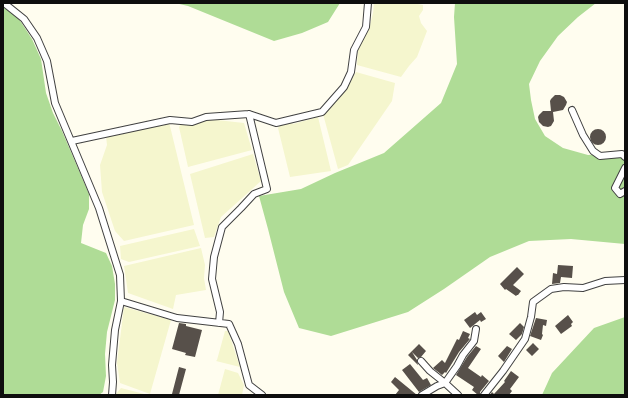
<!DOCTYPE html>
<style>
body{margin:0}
#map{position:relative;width:628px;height:398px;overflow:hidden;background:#fffdef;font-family:Georgia,serif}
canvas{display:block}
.frame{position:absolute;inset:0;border:4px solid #0e0e0e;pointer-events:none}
</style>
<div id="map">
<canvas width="628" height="398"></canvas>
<div class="frame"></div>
</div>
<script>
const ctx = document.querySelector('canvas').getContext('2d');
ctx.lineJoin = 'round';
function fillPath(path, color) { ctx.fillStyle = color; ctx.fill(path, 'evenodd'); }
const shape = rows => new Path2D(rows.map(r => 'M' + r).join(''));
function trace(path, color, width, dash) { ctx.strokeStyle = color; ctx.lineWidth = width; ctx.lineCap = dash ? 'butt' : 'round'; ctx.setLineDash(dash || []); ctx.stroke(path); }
fillPath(shape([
 [374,3,412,3,423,5,423,10,419,16,421,23,427,31,417,57,409,66,401,77,357,65,358,49,370,25,373,13],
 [356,72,395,83,392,101,348,165,338,169,323,114,347,88],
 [318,117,331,171,290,177,278,128,280,124,291,122,293,124],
 [208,119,244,123,252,150,188,167,179,127,181,124,193,123],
 [169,122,194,225,124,241,115,231,102,192,100,165,107,145,106,136],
 [253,154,261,181,221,217,214,237,205,238,190,174],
 [194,229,200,246,129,262,121,259,120,246],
 [201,248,205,265,204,278,206,290,176,295,173,309,128,293,124,266],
 [124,307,171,320,150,394,120,383,117,363],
 [225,331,228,331,240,367,216,361,217,360],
 [225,369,238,373,244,385,242,395,218,395],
 [121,388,148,395,115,395]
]), '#f5f6ce');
fillPath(shape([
 [175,3,340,3,328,22,302,33,274,41,188,6],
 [455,3,596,3,578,17,558,36,540,61,529,84,531,100,535,119,545,136,563,148,588,155,625,152,625,244,571,239,529,241,490,257,444,289,408,312,331,336,299,328,284,292,268,229,259,196,301,189,335,173,384,153,441,103,457,64,454,17],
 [3,5,19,19,32,39,41,59,46,93,53,113,62,131,89,194,89,209,83,225,81,243,106,253,112,266,115,284,115,300,107,332,105,354,106,376,103,392,99,395,3,395],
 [625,317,625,395,542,395,552,373,594,328]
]), '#afdc96');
fillPath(shape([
 [555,95,560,95,564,97,567,102,566,105,563,110,553,112,554,121,551,126,548,127,543,126,539,122,538,117,539,115,543,111,551,111,550,101,551,99],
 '590 137a8 8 0 1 1 16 0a8 8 0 1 1-16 0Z',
 [558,265,573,266,572,278,561,277,560,283,552,284,553,273,557,274],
 [517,267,524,274,513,285,521,291,518,295,517,295,516,296,506,289,505,290,500,284],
 [475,312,477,315,481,312,486,319,481,322,480,320,470,328,464,320],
 [568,315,573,322,571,324,572,326,561,334,555,326],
 [536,318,547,320,546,326,543,325,542,334,543,335,541,340,530,336],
 [179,323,186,324,186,326,202,330,195,357,185,355,186,353,172,349],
 [520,323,524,327,522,334,516,340,509,334],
 [463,331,470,334,468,338,470,339,459,352,446,373,445,372,442,375,433,368,442,360,445,363,457,339,459,340],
 [533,343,539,349,532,356,526,350],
 [419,344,426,351,421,357,418,358,412,352,417,360,418,365,408,355],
 [476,346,481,349,468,368,481,377,482,375,489,381,480,392,480,395,478,395,472,390,474,387,456,375,467,357],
 [507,346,512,349,504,362,498,356],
 [410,364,423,380,427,378,431,385,419,392,402,370],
 [179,367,186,369,179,395,176,395,172,394],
 [511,371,519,377,510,389,512,391,509,395,490,395,492,392,494,394,505,382,504,381],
 [395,377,417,395,395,395,399,390,391,382]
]), '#57504a');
const minor = shape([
 [4,3,24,19,37,38,47,61,55,103,99,208,120,275,121,301,177,318,229,324,238,344,249,385,262,395],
 [572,110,583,135,593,151,600,156,622,154,625,157],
 [72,141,170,120,192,122,206,117,249,114,276,123,322,112,344,87,351,72,354,50,366,27,368,3],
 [625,168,615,188,620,194,625,191],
 [219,323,220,312,212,279,214,257,222,227,241,208,254,194,267,189,249,114],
 [421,361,430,371,445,383,457,366,463,355,474,341,476,329],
 [112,395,113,382,112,365,115,330,121,301],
 [422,395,437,386,445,383,458,395],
 [484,395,503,371,525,339,531,317,533,302,551,289,564,287,583,288,605,281,625,280]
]);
trace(minor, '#414141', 8);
trace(minor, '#fff', 6);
</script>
